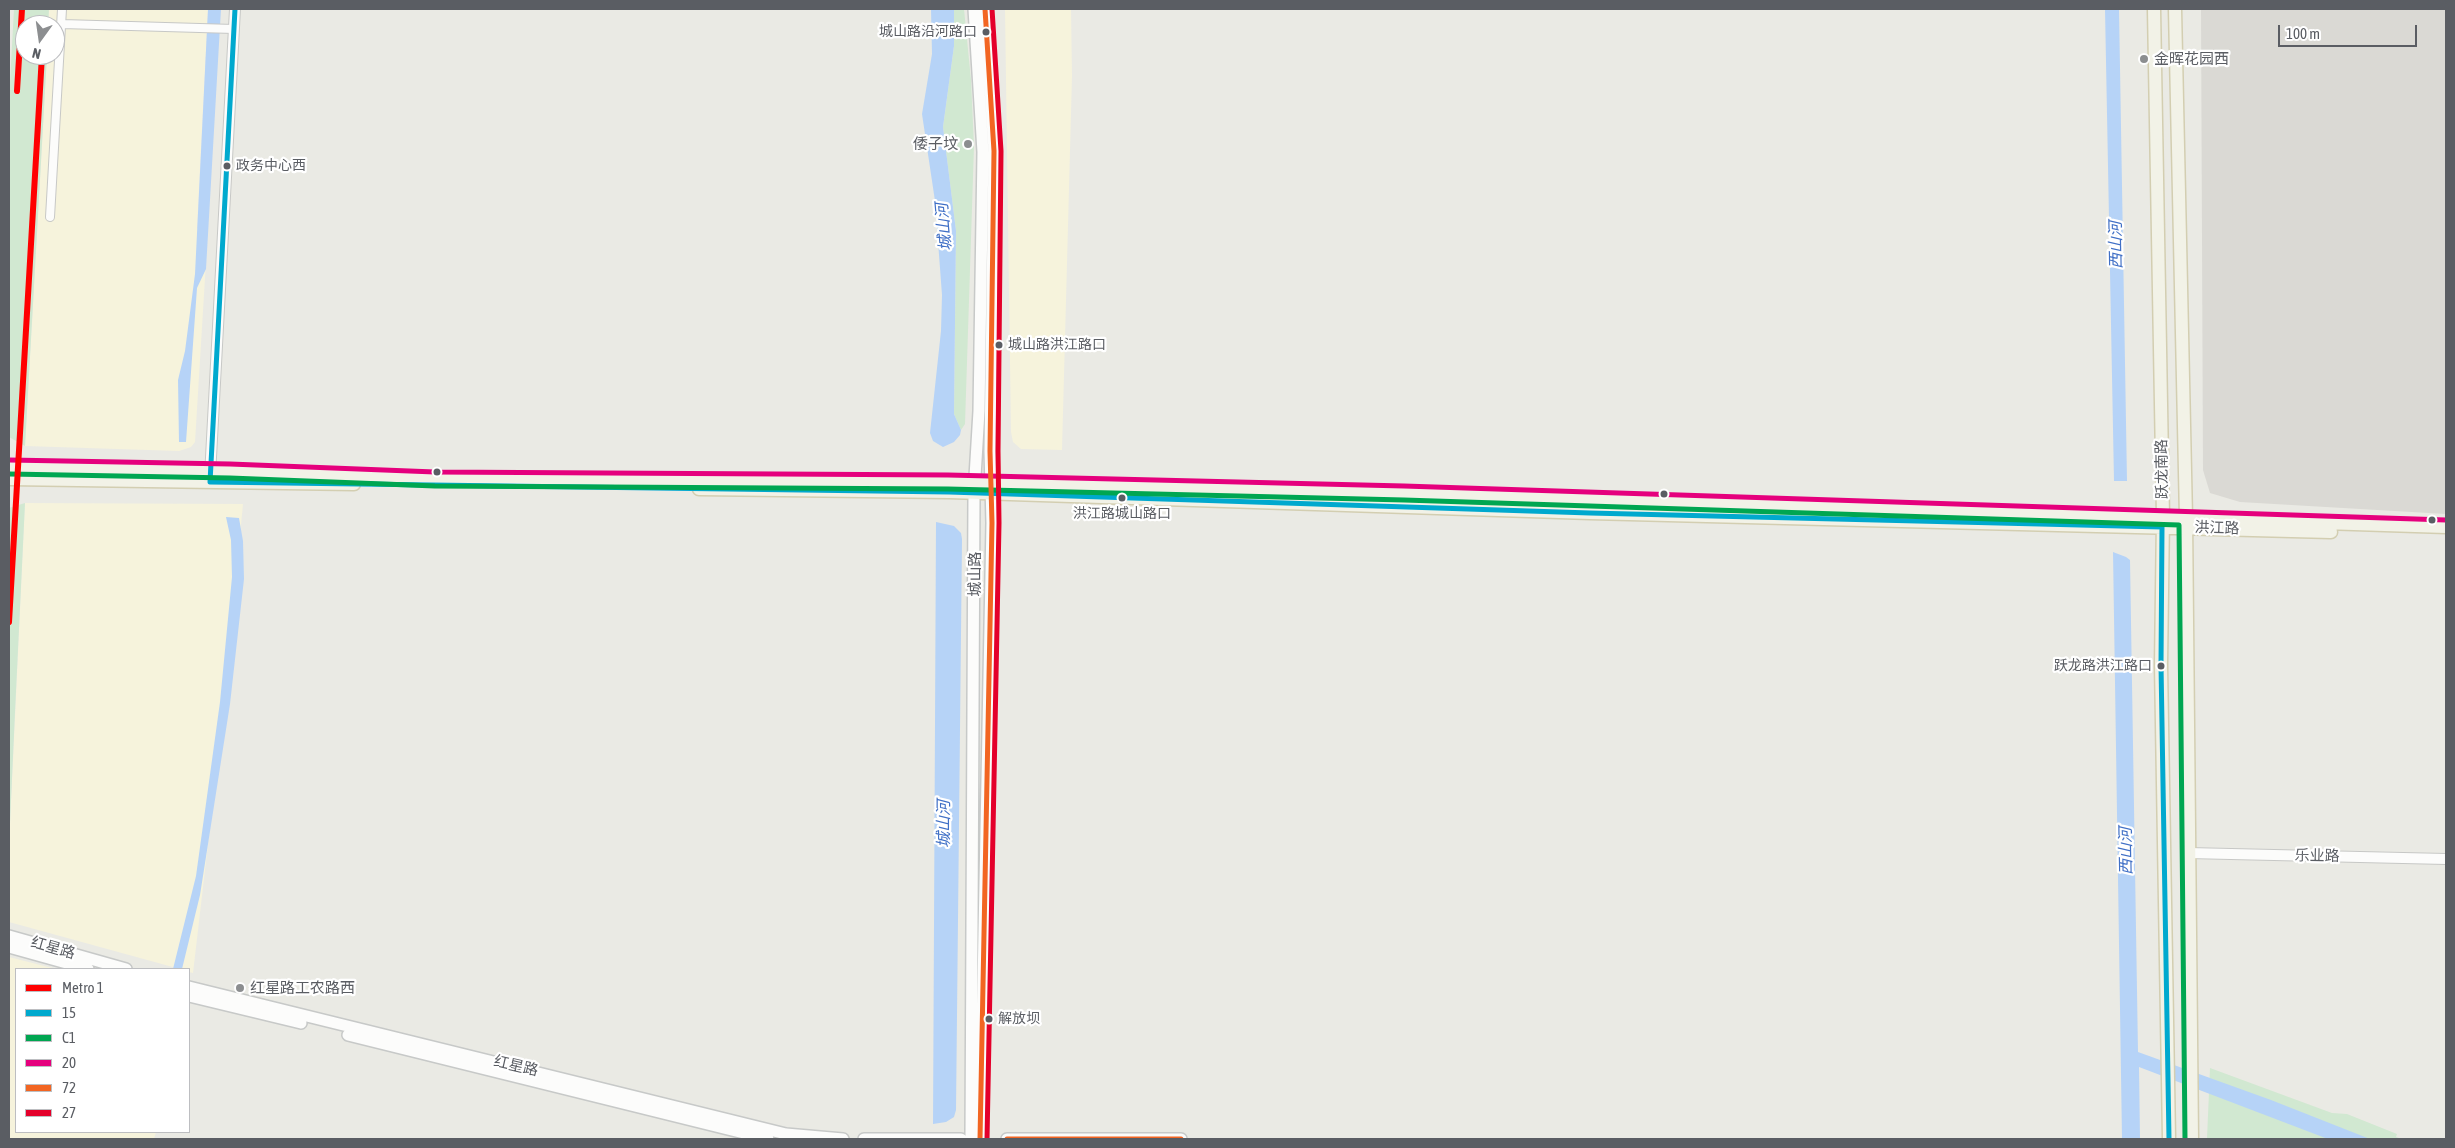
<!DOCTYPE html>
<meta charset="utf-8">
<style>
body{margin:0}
#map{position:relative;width:2455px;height:1148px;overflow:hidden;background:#eaeae4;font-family:"Asap Condensed",sans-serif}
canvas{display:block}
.frame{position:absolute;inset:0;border:10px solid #5a5d63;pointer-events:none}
.legend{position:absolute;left:15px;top:968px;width:175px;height:165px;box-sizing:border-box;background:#fff;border:1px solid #bdbec1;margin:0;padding:6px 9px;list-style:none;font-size:15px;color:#5a5d63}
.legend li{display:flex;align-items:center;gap:10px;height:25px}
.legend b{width:25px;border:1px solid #bdbec1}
.north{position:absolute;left:15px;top:15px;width:50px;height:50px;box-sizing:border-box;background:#fff;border:1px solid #bdbec1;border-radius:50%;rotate:194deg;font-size:14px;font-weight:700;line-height:20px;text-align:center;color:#5a5d63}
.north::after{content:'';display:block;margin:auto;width:18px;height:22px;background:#8c8e90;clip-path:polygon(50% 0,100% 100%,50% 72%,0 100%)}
.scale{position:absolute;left:2278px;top:25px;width:139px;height:22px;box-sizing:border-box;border:2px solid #5a5d63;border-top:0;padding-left:6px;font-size:15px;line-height:18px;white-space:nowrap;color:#5a5d63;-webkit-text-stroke:4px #fff;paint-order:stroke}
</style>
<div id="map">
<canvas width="2455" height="1148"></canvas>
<div class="frame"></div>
<ul class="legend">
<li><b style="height:6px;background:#f00"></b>Metro 1</li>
<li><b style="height:6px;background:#00a9ce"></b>15</li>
<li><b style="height:6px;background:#00a651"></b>C1</li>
<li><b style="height:6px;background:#e5007d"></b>20</li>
<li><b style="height:6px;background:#f26522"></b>72</li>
<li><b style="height:6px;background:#e4002b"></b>27</li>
</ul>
<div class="north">N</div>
<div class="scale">100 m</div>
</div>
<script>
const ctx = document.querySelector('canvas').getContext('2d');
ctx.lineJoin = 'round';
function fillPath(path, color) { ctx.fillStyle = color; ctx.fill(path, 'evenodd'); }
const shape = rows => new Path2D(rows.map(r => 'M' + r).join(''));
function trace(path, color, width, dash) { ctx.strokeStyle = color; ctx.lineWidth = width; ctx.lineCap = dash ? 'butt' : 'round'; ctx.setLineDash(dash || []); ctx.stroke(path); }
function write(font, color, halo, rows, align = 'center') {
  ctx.font = font + ' "Asap Condensed","Noto Sans SC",sans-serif'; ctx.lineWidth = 4.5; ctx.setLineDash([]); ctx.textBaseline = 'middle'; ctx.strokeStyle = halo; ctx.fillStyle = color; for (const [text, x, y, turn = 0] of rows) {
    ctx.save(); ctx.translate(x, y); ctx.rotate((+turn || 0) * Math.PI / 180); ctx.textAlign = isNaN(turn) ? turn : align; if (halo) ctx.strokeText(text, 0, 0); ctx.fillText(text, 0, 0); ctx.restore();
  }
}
fillPath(shape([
 [49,9,208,9,197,228,208,229,195,442,191,447,179,451,25,446,47,55,55,55,55,25,48,25],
 [1005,9,1071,9,1072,76,1062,450,1021,449,1013,442,1011,432],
 [25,503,243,504,222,724,193,973,189,972,189,969,180,969,9,922,9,845],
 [9,957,56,969,16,969,16,1132,156,1132,154,1139,9,1139]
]), '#f6f3dc');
fillPath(shape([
 [2201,9,2446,9,2446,514,2240,502,2210,493,2203,470]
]), '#dad9d4');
fillPath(shape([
 [14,9,49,9,48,25,25,25,25,55,47,55,25,446,9,437,9,101],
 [954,9,964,9,971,80,974,146,965,424,961,430,954,414,956,231,943,127,954,46],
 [25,503,15,712,9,845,9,508],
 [2210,1068,2332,1113,2347,1114,2397,1134,2396,1137,2402,1139,2207,1139]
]), '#d1e8d1');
fillPath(shape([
 [208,9,221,9,206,269,197,288,186,442,179,442,178,380,185,351,195,274],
 [931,9,954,9,954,46,943,127,956,231,954,414,961,430,960,435,954,442,943,447,933,441,930,433,941,331,942,295,935,201,922,114,932,54],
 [2105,9,2119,9,2127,481,2114,481],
 [226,517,239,518,243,541,244,579,230,704,200,895,182,969,173,969,196,876,220,702,232,577,231,540],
 [936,522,954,526,961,533,962,539,956,1110,954,1117,946,1122,933,1124],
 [2113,552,2126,557,2130,560,2138,1052,2271,1100,2370,1139,2328,1139,2139,1067,2140,1139,2122,1139]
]), '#b6d3f7');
const minor = shape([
 [62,24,234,29],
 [50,217,62,9]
]);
const tertiary = shape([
 [210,476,235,9],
 [2188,853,2446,859]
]);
const secondary = shape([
 [9,936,126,969],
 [9,947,88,969],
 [189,987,786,1134,843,1139],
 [189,996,301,1023],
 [348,1035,768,1139],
 [864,1139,961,1139],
 [971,1139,974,493,979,411,983,152,974,9],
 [980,1139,992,523,990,451,994,151,985,9],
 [1007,1139,1181,1139]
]);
const primary = shape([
 [2154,9,2163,517,2161,665,2169,1139],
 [2175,9,2186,518,2192,1139],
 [9,467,230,471,435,479,948,482,1404,493,2446,527],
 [9,479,354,484],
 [699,489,949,492,1590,513,2331,532]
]);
trace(minor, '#c7c8c6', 10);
trace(tertiary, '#c7c8c6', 12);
trace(secondary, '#c7c9c8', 14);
trace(primary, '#d3ceb1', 15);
trace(minor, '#fcfcfb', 8);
trace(tertiary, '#fcfcfb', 10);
trace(secondary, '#fcfcfb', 11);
trace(primary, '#f2f2e7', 12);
trace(shape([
 [235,9,210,482,949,492,1590,513,2162,527,2161,665,2169,1139]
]), '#00a9ce', 5);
trace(shape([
 [9,474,230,478,435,486,948,489,1404,500,2179,525,2185,1139]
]), '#00a651', 5);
trace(shape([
 [9,460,230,464,435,472,948,475,1404,486,2446,520]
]), '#e5007d', 5);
trace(shape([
 [980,1139,992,523,990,451,994,151,985,9],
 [1007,1139,1181,1139]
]), '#f26522', 5);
trace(shape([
 [987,1139,999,523,998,451,1001,151,992,9]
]), '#e4002b', 5);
trace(shape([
 [17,91,22,9],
 [9,622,42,55]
]), '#f00', 6);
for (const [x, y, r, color] of [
 [986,32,4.5,"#5a5d63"],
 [2144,59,5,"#8c8e90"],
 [968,144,5,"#8c8e90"],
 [227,166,4.5,"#5a5d63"],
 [999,345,4.5,"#5a5d63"],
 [437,472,4.5,"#5a5d63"],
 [1664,494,4.5,"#5a5d63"],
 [1122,498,4.5,"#5a5d63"],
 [2432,520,4.5,"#5a5d63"],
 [2161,666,4.5,"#5a5d63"],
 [240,988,5,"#8c8e90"],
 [989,1019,4.5,"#5a5d63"]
]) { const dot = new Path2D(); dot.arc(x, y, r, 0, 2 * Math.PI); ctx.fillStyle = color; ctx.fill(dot); trace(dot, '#fff', 2); }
write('14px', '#5a5d63', '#fff', [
 ["城山路沿河路口",977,32,"right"],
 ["政务中心西",236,166],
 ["城山路洪江路口",1008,345],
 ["洪江路城山路口",1122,514,"center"],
 ["跃龙路洪江路口",2152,666,"right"],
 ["解放坝",998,1019]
], 'left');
write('15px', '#5a5d63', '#fff', [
 ["金晖花园西",2154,59],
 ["倭子坟",958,144,"right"],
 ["红星路工农路西",250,988]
], 'left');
write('15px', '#5a5d63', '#fff', [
 ["跃龙南路",2162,469,-91],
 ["洪江路",2217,528,2],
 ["城山路",975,574,-90],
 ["乐业路",2317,856,1],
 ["红星路",53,948,16],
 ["红星路",516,1066,13]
]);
write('italic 16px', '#3f6fc6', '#fff', [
 ["城山河",944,227,-95],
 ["西山河",2116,245,-91],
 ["城山河",944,824,-90],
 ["西山河",2126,851,-91]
]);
</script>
